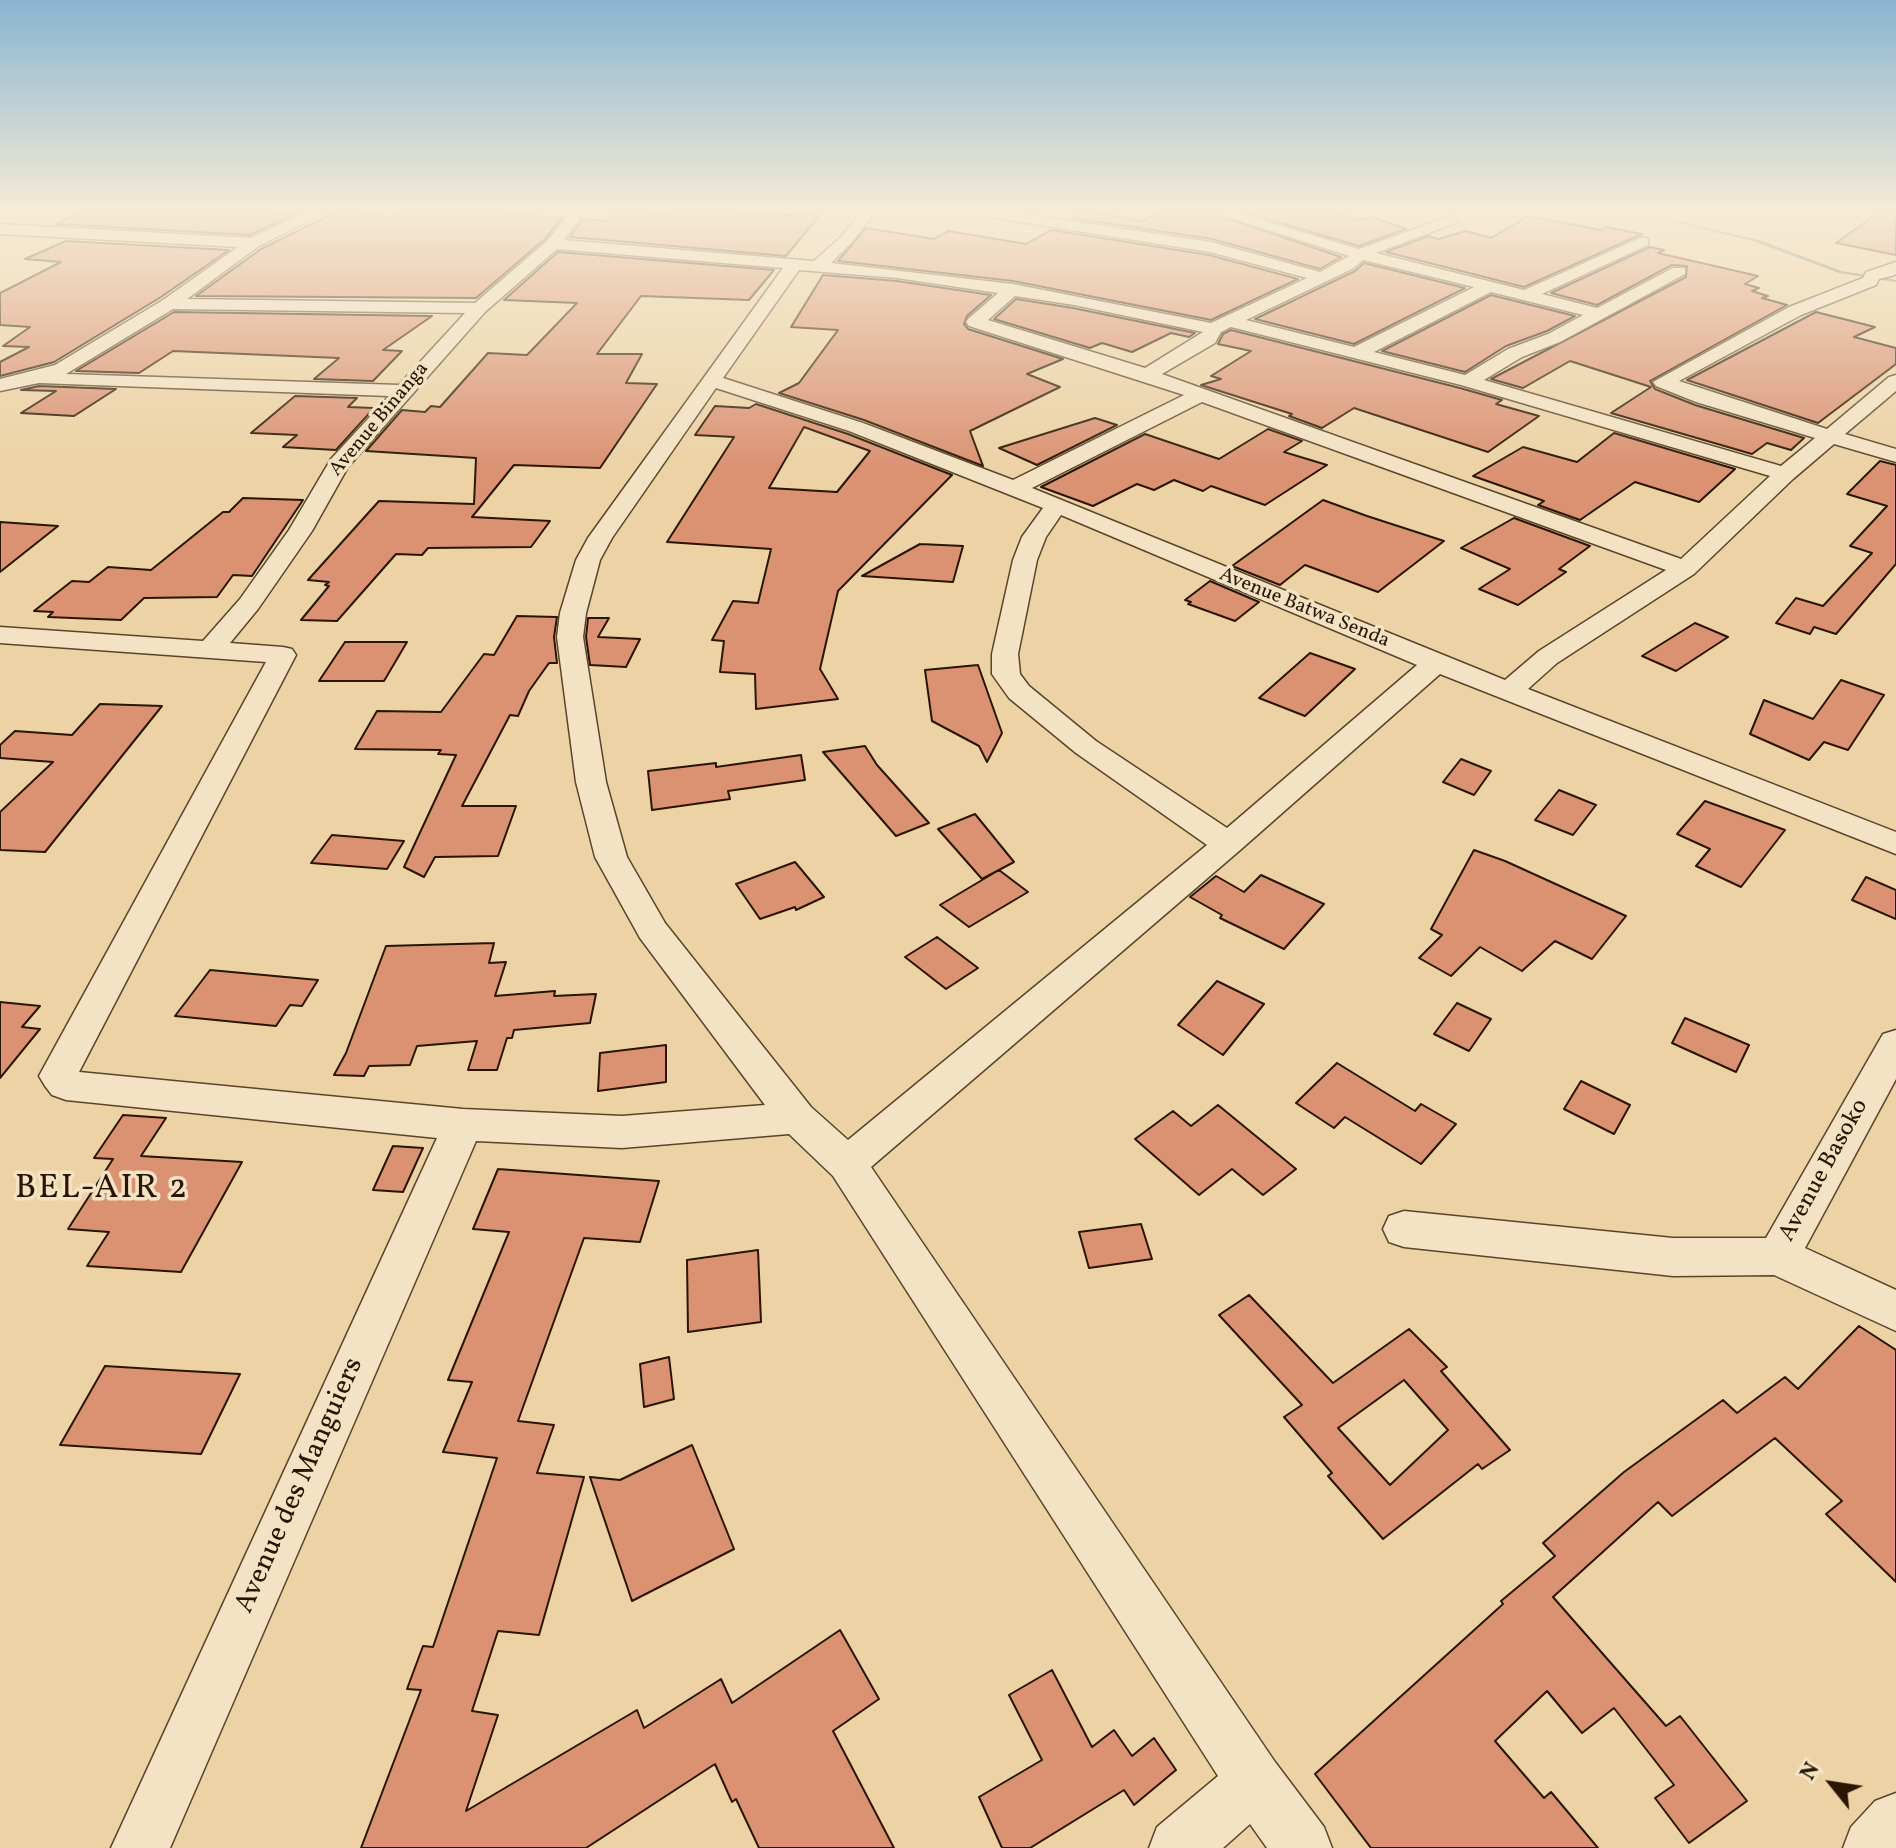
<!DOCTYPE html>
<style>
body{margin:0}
#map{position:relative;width:1896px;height:1848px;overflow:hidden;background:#ecd2a5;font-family:Vollkorn,serif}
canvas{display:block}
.north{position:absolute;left:1792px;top:1744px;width:80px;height:80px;-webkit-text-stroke:6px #f3e2c4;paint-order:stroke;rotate:300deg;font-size:22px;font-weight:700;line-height:32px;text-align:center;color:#2a1600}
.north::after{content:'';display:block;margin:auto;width:28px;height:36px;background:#2a1600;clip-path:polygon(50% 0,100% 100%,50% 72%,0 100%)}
</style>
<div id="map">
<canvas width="1896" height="1848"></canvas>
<div class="north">N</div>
</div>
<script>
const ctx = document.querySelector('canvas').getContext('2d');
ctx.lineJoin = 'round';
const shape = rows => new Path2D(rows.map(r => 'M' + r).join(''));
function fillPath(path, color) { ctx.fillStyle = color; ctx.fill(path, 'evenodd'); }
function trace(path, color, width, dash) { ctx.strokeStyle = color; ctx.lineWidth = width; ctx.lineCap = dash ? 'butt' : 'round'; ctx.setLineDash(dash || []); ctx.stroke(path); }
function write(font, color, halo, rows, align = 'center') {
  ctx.font = font + ' Vollkorn,serif'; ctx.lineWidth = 7; ctx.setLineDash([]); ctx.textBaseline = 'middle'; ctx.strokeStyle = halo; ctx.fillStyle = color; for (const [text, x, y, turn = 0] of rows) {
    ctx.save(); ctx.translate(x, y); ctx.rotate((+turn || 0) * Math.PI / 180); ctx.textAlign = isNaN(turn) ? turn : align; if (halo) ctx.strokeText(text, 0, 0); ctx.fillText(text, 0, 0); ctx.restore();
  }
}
fillPath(shape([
 [1627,211,1633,211,1759,240,1842,271,1896,280,1896,282,1839,273,1756,242,1627,211]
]), '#6d7668');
const building = shape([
 [83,211,234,211,293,215,250,235,56,224,83,211],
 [338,211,390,217,403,211,469,211,562,218,545,239,476,298,196,296,261,249,338,211],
 [1084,211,1142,221,1160,211,1206,211,1341,257,1320,269,1212,239,1072,218,1084,211],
 [1240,211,1334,211,1359,220,1372,217,1406,229,1359,246,1240,211],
 [1881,211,1896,211,1896,255,1836,243,1881,211],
 [619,212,671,215,680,212,819,216,786,256,570,237,583,219,607,221,619,212],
 [1528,216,1601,230,1606,227,1642,234,1524,287,1386,252,1429,236,1438,239,1466,231,1491,238,1528,216],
 [866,228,934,239,948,231,1026,244,1051,230,1209,255,1298,279,1211,320,1013,281,838,261,866,228],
 [66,241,229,250,161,297,54,362,0,376,0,362,29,347,3,346,30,327,0,325,0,293,61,262,25,259,66,241],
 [1650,247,1664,250,1658,253,1758,276,1745,284,1759,288,1752,291,1768,296,1762,298,1787,305,1650,381,1655,389,1695,405,1804,438,1791,450,1767,443,1752,454,1611,413,1651,387,1570,361,1523,388,1491,379,1686,277,1687,266,1672,265,1597,305,1551,293,1650,247],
 [558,252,774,270,749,300,641,296,597,354,642,354,626,383,657,384,600,468,514,465,472,517,550,521,531,547,428,548,422,555,396,554,337,621,301,620,329,586,325,585,329,582,308,580,379,501,474,504,476,458,366,451,402,410,425,412,431,406,440,407,488,353,527,355,577,303,504,300,558,252],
 [1364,263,1465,288,1354,344,1255,319,1355,271,1364,263],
 [823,275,897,281,991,295,967,316,964,324,968,329,1063,359,1027,374,1060,387,970,431,983,466,864,420,779,393,799,383,838,330,791,327,823,275],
 [1491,295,1575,316,1547,331,1506,346,1465,372,1382,351,1491,295],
 [1016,299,1073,308,1195,333,1189,337,1171,333,1132,352,1102,343,1090,348,994,319,1016,299],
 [174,312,432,316,383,350,402,351,373,381,314,379,339,358,173,351,139,373,76,371,174,312],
 [1816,312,1875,327,1854,337,1896,348,1896,364,1818,423,1687,380,1816,312],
 [1231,330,1460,388,1502,400,1496,404,1539,416,1488,452,1354,408,1322,428,1289,416,1292,414,1201,385,1221,379,1211,376,1251,351,1218,344,1223,334,1231,330],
 [39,386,116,389,74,416,21,413,56,391,21,390,39,386],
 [295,396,357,398,348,407,374,408,336,450,283,447,297,435,251,433,295,396],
 [756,404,848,434,952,475,838,591,820,669,838,699,756,709,755,674,720,672,724,641,712,640,733,601,758,603,771,549,667,542,734,437,695,435,715,406,749,408,756,404],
 [804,427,870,451,837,492,769,488,804,427],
 [1095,418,1117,425,1037,465,999,448,1095,418],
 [1268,429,1302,441,1284,452,1327,465,1265,505,1211,486,1203,491,1174,480,1154,490,1137,484,1093,506,1041,487,1145,434,1219,459,1268,429],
 [1614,433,1735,469,1699,502,1635,482,1580,520,1538,505,1544,501,1473,476,1523,447,1577,462,1614,433],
 [1880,461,1896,465,1896,564,1836,634,1814,627,1810,634,1776,623,1796,598,1823,606,1872,553,1850,546,1887,506,1847,494,1880,461],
 [243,498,303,500,252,576,233,575,217,597,144,598,121,620,48,617,53,612,34,611,72,581,89,582,108,567,151,570,223,512,229,512,243,498],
 [1323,500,1367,516,1444,541,1378,592,1305,565,1280,585,1232,566,1323,500],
 [1514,518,1590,546,1559,569,1566,572,1518,605,1479,589,1510,569,1461,548,1514,518],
 [0,522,58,526,0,572,0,522],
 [920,544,963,546,953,582,862,576,920,544],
 [1210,581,1259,602,1235,621,1188,604,1191,602,1185,600,1210,581],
 [517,616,557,617,554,637,557,663,549,663,529,691,518,716,510,715,462,806,516,806,498,856,435,857,424,877,404,867,456,755,438,754,441,750,355,749,377,711,441,712,484,654,494,655,517,616],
 [588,618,609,618,598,637,640,639,626,667,590,665,586,637,588,618],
 [1695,623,1728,637,1676,671,1642,656,1695,623],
 [345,642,407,642,384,681,319,681,345,642],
 [1310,653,1355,669,1305,716,1259,698,1310,653],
 [978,665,1002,733,987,762,979,746,932,721,925,670,978,665],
 [1841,680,1884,695,1848,750,1824,742,1809,760,1750,734,1764,700,1813,719,1841,680],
 [100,704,162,706,45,852,0,850,0,812,53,762,0,758,0,745,15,731,72,735,100,704],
 [865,746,877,765,929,823,896,836,823,752,865,746],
 [801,755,805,780,728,791,730,799,652,810,648,771,716,763,716,767,801,755],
 [1461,759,1491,771,1474,795,1443,782,1461,759],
 [1559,790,1596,805,1573,835,1535,820,1559,790],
 [1705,801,1785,830,1741,887,1696,866,1710,849,1677,834,1705,801],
 [975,814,1014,862,982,879,938,829,975,814],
 [332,835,404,841,387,869,311,863,332,835],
 [1474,850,1505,861,1626,916,1592,959,1555,941,1522,971,1480,947,1451,976,1419,958,1442,935,1431,929,1474,850],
 [795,862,824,897,796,910,795,907,760,919,736,884,795,862],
 [999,870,1028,892,969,927,940,905,999,870],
 [1261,875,1324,904,1284,949,1220,918,1222,915,1190,897,1216,876,1244,892,1261,875],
 [1866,877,1896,890,1896,919,1852,900,1866,877],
 [937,937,978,968,946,989,905,957,937,937],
 [494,943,489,963,506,962,495,996,555,991,554,996,596,994,590,1023,514,1030,512,1038,507,1038,497,1070,468,1070,477,1041,417,1046,410,1065,369,1066,364,1076,334,1075,346,1053,386,946,494,943],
 [210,970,318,980,302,1006,290,1005,276,1026,175,1016,210,970],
 [1217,981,1264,1004,1223,1055,1178,1025,1217,981],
 [0,1002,40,1006,22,1027,40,1029,0,1078,0,1002],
 [1457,1003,1491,1019,1469,1051,1434,1034,1457,1003],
 [1685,1018,1749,1045,1736,1072,1672,1043,1685,1018],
 [666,1045,666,1082,598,1091,600,1053,666,1045],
 [1337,1063,1415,1111,1421,1104,1456,1124,1421,1164,1345,1117,1334,1128,1296,1103,1337,1063],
 [1581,1081,1630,1105,1614,1134,1564,1109,1581,1081],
 [1218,1105,1296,1169,1263,1195,1232,1169,1199,1195,1135,1139,1173,1111,1191,1126,1218,1105],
 [123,1115,166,1118,141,1156,242,1162,181,1272,87,1266,109,1232,68,1229,113,1159,94,1158,123,1115],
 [393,1146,423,1148,403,1192,373,1190,393,1146],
 [498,1169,659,1181,640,1242,584,1238,518,1421,554,1425,537,1473,584,1477,539,1635,498,1631,472,1711,498,1715,466,1811,637,1710,644,1728,721,1679,732,1703,840,1630,879,1699,833,1731,894,1848,759,1848,736,1799,732,1802,715,1764,586,1848,361,1848,421,1690,407,1689,423,1646,433,1647,497,1458,443,1452,472,1382,448,1380,509,1232,473,1229,498,1169],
 [1141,1224,1152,1259,1089,1268,1079,1232,1141,1224],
 [758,1250,761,1322,688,1332,687,1260,758,1250],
 [1249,1295,1333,1383,1409,1329,1447,1367,1441,1371,1510,1450,1482,1469,1478,1464,1383,1539,1328,1476,1332,1473,1284,1417,1302,1405,1219,1315,1249,1295],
 [1404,1380,1448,1430,1390,1485,1338,1428,1404,1380],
 [1859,1326,1896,1350,1896,1582,1826,1514,1842,1501,1775,1438,1672,1516,1658,1502,1553,1597,1666,1726,1680,1716,1747,1801,1689,1843,1655,1798,1674,1785,1614,1708,1582,1733,1547,1691,1495,1741,1544,1798,1551,1792,1598,1848,1371,1848,1315,1774,1503,1604,1501,1601,1555,1556,1543,1543,1624,1472,1723,1400,1737,1413,1785,1377,1798,1389,1859,1326],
 [669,1357,674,1399,644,1407,640,1364,669,1357],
 [105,1366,169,1370,240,1374,201,1454,60,1445,105,1366],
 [692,1445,734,1549,632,1601,590,1477,620,1480,692,1445],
 [1052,1670,1092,1747,1114,1730,1132,1756,1154,1738,1176,1770,1134,1805,1124,1790,1030,1848,1002,1848,979,1797,1042,1760,1009,1695,1052,1670]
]);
fillPath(building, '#da9273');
trace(building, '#2a1600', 2);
const minor = shape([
 [310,211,328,211,259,246,187,299,475,303,547,241,571,211,585,211,564,240,814,261,842,236,862,211,876,211,852,242,831,263,1013,284,1211,323,1307,278,1210,252,976,215,969,211,1003,211,1211,242,1320,272,1349,256,1209,211,1231,211,1359,249,1453,215,1458,216,1458,222,1376,253,1524,290,1642,237,1648,239,1648,245,1542,294,1597,308,1673,268,1685,268,1685,274,1560,342,1522,357,1484,380,1781,466,1815,438,1696,402,1656,386,1653,382,1789,307,1863,278,1866,272,1896,262,1896,274,1892,276,1879,279,1876,285,1801,315,1679,381,1827,429,1889,377,1896,375,1896,391,1845,434,1896,449,1896,462,1834,444,1793,479,1694,574,1557,663,1528,689,1896,832,1896,854,1440,674,1239,851,871,1167,1275,1762,1324,1827,1332,1848,1267,1848,1250,1824,1223,1848,1149,1848,1157,1827,1218,1776,833,1176,789,1134,622,1148,476,1141,170,1848,111,1848,437,1138,66,1100,52,1095,45,1086,39,1076,266,662,0,643,0,627,203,641,240,599,289,530,331,459,389,396,39,383,0,391,0,379,55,365,163,300,238,247,0,234,0,224,251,238,310,211],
 [557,249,783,268,588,538,576,560,560,613,557,637,576,782,595,857,640,938,765,1105,622,1116,463,1109,79,1072,296,655,292,649,283,647,230,643,258,609,312,531,348,467,485,312,557,249],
 [1363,260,1474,287,1354,347,1246,320,1354,268,1363,260],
 [799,270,897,278,998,293,969,318,966,322,969,326,1184,395,1013,480,863,423,723,378,799,270],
 [1491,292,1583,315,1548,334,1508,349,1465,375,1374,352,1491,292],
 [1015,296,1074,305,1203,332,1145,368,988,320,1015,296],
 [173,309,465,313,399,385,66,374,173,309],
 [1231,327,1461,385,1770,476,1681,559,1162,374,1215,343,1221,332,1231,327],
 [716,388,849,431,1043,508,1022,537,1013,560,992,654,992,674,1009,698,1076,753,1207,845,848,1140,811,1107,665,923,627,857,606,782,583,637,586,613,600,560,612,538,716,388],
 [1202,402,1666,570,1539,651,1505,680,1032,488,1202,402],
 [1061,515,1417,665,1227,828,1096,741,1029,686,1020,674,1018,654,1037,560,1046,537,1061,515],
 [1896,1030,1896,1079,1805,1248,1896,1290,1896,1331,1774,1275,1673,1276,1404,1247,1389,1242,1383,1229,1389,1216,1404,1211,1673,1238,1766,1238,1883,1034,1896,1030],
 [1896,1793,1896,1848,1843,1848,1851,1827,1875,1801,1896,1793]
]);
trace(minor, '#5a4529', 3);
fillPath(minor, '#f3e2c4');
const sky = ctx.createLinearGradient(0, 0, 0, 469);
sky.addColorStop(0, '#89b5d1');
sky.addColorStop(0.45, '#f6ebd6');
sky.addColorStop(1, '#f6ebd600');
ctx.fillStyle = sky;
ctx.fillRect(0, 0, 1896, 469);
write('20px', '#2a1600', '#f3e2c4', [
 ["Avenue Binanga",380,420,-50],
 ["Avenue Batwa Senda",1304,609,22]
]);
write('24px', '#2a1600', '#f3e2c4', [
 ["Avenue Basoko",1825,1171,-61]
]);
write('28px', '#2a1600', '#f3e2c4', [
 ["Avenue des Manguiers",301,1486,-66]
]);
ctx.letterSpacing = '2px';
write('34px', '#2a1600', '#f3e2c4', [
 ["BEL-AIR 2",102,1191]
]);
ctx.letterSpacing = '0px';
</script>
